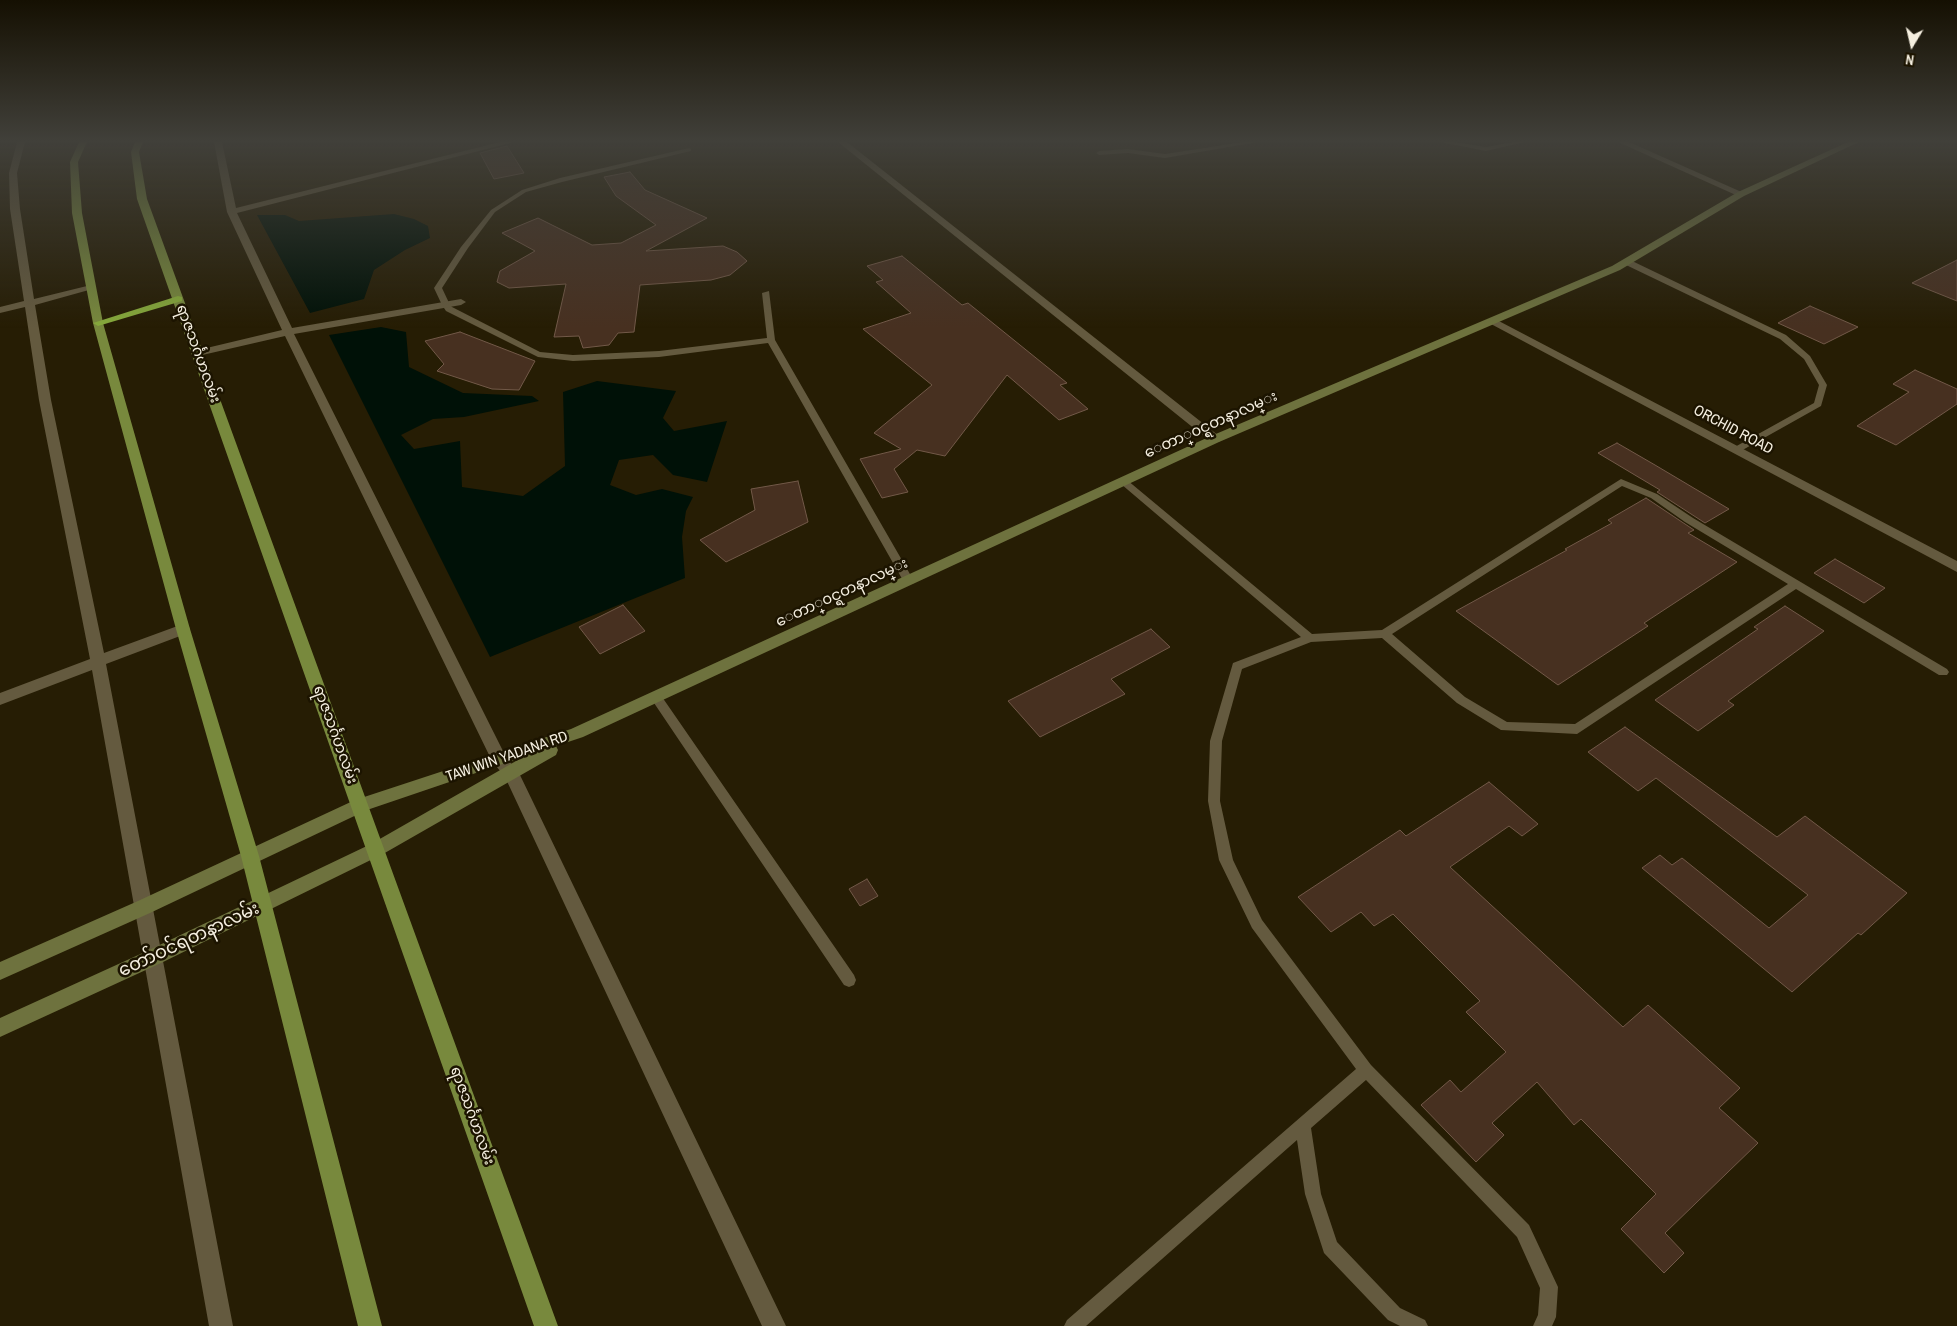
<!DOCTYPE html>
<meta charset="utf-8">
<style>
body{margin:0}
#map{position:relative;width:1957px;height:1326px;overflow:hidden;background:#261d04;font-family:"Archivo Narrow",sans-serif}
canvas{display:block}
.north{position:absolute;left:1887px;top:20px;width:50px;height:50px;-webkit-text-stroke:4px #1c1400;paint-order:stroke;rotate:189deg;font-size:14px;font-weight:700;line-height:20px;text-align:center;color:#f5efe0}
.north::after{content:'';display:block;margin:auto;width:18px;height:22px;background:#f5efe0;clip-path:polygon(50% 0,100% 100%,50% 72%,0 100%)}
</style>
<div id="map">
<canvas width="1957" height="1326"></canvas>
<div class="north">N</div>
</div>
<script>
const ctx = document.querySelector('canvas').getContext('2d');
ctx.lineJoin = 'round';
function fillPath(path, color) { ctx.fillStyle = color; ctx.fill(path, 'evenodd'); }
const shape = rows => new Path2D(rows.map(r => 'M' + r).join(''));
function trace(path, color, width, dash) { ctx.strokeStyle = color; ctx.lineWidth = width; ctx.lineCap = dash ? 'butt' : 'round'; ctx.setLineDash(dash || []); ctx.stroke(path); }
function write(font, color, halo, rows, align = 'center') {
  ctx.font = font + ' "Archivo Narrow","Noto Sans Myanmar",sans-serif'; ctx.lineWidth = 5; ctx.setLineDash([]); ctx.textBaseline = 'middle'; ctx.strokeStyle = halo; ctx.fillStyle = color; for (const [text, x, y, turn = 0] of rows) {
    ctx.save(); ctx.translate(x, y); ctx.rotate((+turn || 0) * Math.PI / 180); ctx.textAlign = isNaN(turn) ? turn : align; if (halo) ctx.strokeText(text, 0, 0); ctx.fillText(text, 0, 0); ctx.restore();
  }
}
fillPath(shape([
 [394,214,414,219,428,226,430,238,405,250,374,270,364,299,310,313,257,215,285,215,299,221],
 [381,327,406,332,409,367,463,393,532,396,539,401,464,417,433,419,401,435,414,449,460,441,462,487,523,496,565,466,563,392,597,381,676,391,663,418,674,431,727,421,707,482,673,475,653,455,619,460,610,485,636,495,662,489,693,497,686,511,682,537,685,578,490,657,329,335]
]), '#001107');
const building = shape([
 [507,146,524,173,494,179,480,153,507,146],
 [630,172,645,190,707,218,646,251,723,246,737,252,747,261,730,275,711,280,640,285,634,332,618,333,609,345,583,348,579,336,554,337,566,284,509,288,497,282,500,271,535,251,502,233,538,218,592,245,621,243,656,225,616,196,604,177,630,172],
 [902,256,962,305,968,303,1067,383,1060,385,1088,409,1059,420,1007,375,945,456,917,450,894,469,908,492,882,498,860,459,901,449,874,433,932,385,863,329,911,313,876,282,883,280,867,266,902,256],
 [1957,260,1957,301,1912,283,1957,260],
 [1810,306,1858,327,1824,344,1778,323,1810,306],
 [460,332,535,361,519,390,492,389,437,371,444,364,425,341,460,332],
 [1915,370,1957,389,1957,404,1896,445,1857,426,1909,392,1893,384,1915,370],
 [1617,443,1655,465,1729,509,1705,523,1657,492,1660,490,1598,453,1617,443],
 [798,481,808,522,726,562,700,540,755,510,751,489,798,481],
 [1646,498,1694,530,1688,533,1737,562,1644,623,1648,626,1558,685,1456,611,1567,550,1565,549,1612,523,1608,520,1646,498],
 [1835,559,1885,588,1864,603,1814,573,1835,559],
 [623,605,645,631,600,654,579,627,623,605],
 [1785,606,1824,631,1728,701,1734,705,1698,731,1655,700,1758,629,1754,627,1785,606],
 [1151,629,1170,647,1111,679,1125,694,1040,737,1008,701,1151,629],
 [1625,727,1777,837,1805,816,1907,893,1861,935,1858,933,1792,992,1642,868,1660,855,1672,865,1682,858,1769,928,1808,895,1656,778,1638,791,1588,752,1625,727],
 [1489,782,1538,824,1522,836,1509,826,1450,867,1623,1027,1648,1005,1740,1088,1719,1108,1758,1143,1665,1233,1684,1253,1664,1273,1621,1229,1656,1194,1581,1119,1574,1125,1537,1082,1492,1123,1504,1135,1476,1162,1421,1105,1450,1080,1461,1092,1506,1052,1466,1012,1480,1001,1393,914,1374,926,1361,912,1331,932,1298,897,1400,830,1406,836,1489,782],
 [867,879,878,896,860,906,849,889,867,879]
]);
fillPath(building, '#473020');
trace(building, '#725948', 1);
fillPath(shape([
 [1243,142,1258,142,1165,158,1128,153,1099,155,1096,153,1099,151,1128,149,1165,154,1243,142],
 [1440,142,1454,142,1486,147,1513,142,1525,142,1486,151,1440,142],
 [689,148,691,149,691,151,562,182,526,192,495,212,468,248,442,288,450,305,452,307,540,352,573,355,659,351,767,338,762,293,769,291,775,340,914,581,913,584,905,584,768,343,659,357,573,361,538,357,446,311,442,305,434,288,461,247,491,210,522,190,560,178,689,148],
 [1624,260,1630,260,1786,335,1810,356,1827,385,1821,406,1739,452,1733,452,1733,448,1814,403,1819,385,1804,359,1780,339,1624,264,1624,260],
 [1124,479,1127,480,1312,634,1382,630,1621,479,1657,494,1693,518,1947,669,1949,672,1947,675,1939,675,1796,589,1577,734,1501,730,1457,703,1382,638,1311,642,1242,669,1222,741,1220,801,1233,860,1262,920,1371,1065,1529,1225,1558,1287,1556,1317,1552,1326,1533,1326,1538,1315,1540,1288,1517,1237,1366,1080,1311,1128,1321,1194,1337,1242,1400,1308,1425,1320,1428,1326,1400,1326,1388,1320,1324,1253,1305,1194,1297,1140,1086,1326,1064,1326,1067,1320,1356,1069,1252,928,1219,860,1208,801,1210,741,1233,663,1301,637,1121,484,1119,482,1124,479],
 [1622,486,1651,498,1685,522,1788,584,1575,724,1507,722,1465,697,1392,634,1622,486],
 [656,693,660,694,854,975,856,980,854,985,849,987,844,985,652,700,650,697,652,694,656,693]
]), '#645a3f');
fillPath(shape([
 [17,142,25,142,17,173,20,209,34,299,91,285,96,288,35,305,51,400,104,653,183,624,188,625,190,629,188,633,106,664,233,1326,209,1326,92,670,0,705,0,693,90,659,39,400,25,307,0,313,0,307,24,301,10,209,9,173,17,142],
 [214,142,222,142,236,208,500,142,514,142,237,213,292,328,461,299,466,302,461,305,294,334,506,757,519,773,786,1326,762,1326,505,777,492,761,285,336,198,356,192,353,194,351,282,330,227,212,214,142],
 [838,142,847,142,1219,436,1221,439,1219,442,1211,442,838,142],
 [1618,142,1629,142,1746,194,1738,196,1618,142],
 [1495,319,1957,561,1957,572,1491,324,1491,320,1495,319]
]), '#645a3f');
fillPath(shape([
 [1848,142,1859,142,1744,196,1620,270,1219,442,583,737,556,746,558,750,556,755,383,854,161,963,0,1037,0,1018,147,951,371,844,523,757,367,810,150,913,0,980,0,962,138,901,355,800,571,729,1211,436,1612,266,1738,192,1848,142]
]), '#6e723e');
fillPath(shape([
 [79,142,87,142,78,162,82,213,103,323,190,629,259,856,382,1326,358,1326,241,856,176,629,93,323,72,213,70,162,79,142],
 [135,142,143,142,139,152,147,199,558,1326,534,1326,137,199,131,152,135,142]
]), '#78893d');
fillPath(shape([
 [178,296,182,297,182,301,98,326,93,323,178,296]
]), '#86a93b');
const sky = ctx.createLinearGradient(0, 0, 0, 328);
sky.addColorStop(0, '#151002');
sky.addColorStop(0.43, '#41403a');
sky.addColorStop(1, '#41403a00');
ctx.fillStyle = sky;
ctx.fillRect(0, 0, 1957, 328);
write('15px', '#f5efe0', '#1c1400', [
 ["ရာဇသင်္ဂဟလမ်း",198,354,70],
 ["ေတာ္၀င္ရတနာလမ္း",1211,425,-24],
 ["ORCHID ROAD",1733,430,28],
 ["ေတာ္၀င္ရတနာလမ္း",842,593,-25],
 ["ရာဇသင်္ဂဟလမ်း",335,735,70],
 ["TAW WIN YADANA RD",507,757,-19],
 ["ရာဇသင်္ဂဟလမ်း",472,1116,70]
]);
write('18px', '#f5efe0', '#1c1400', [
 ["တော်ဝင်ရတနာလမ်း",189,940,-25]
]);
</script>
